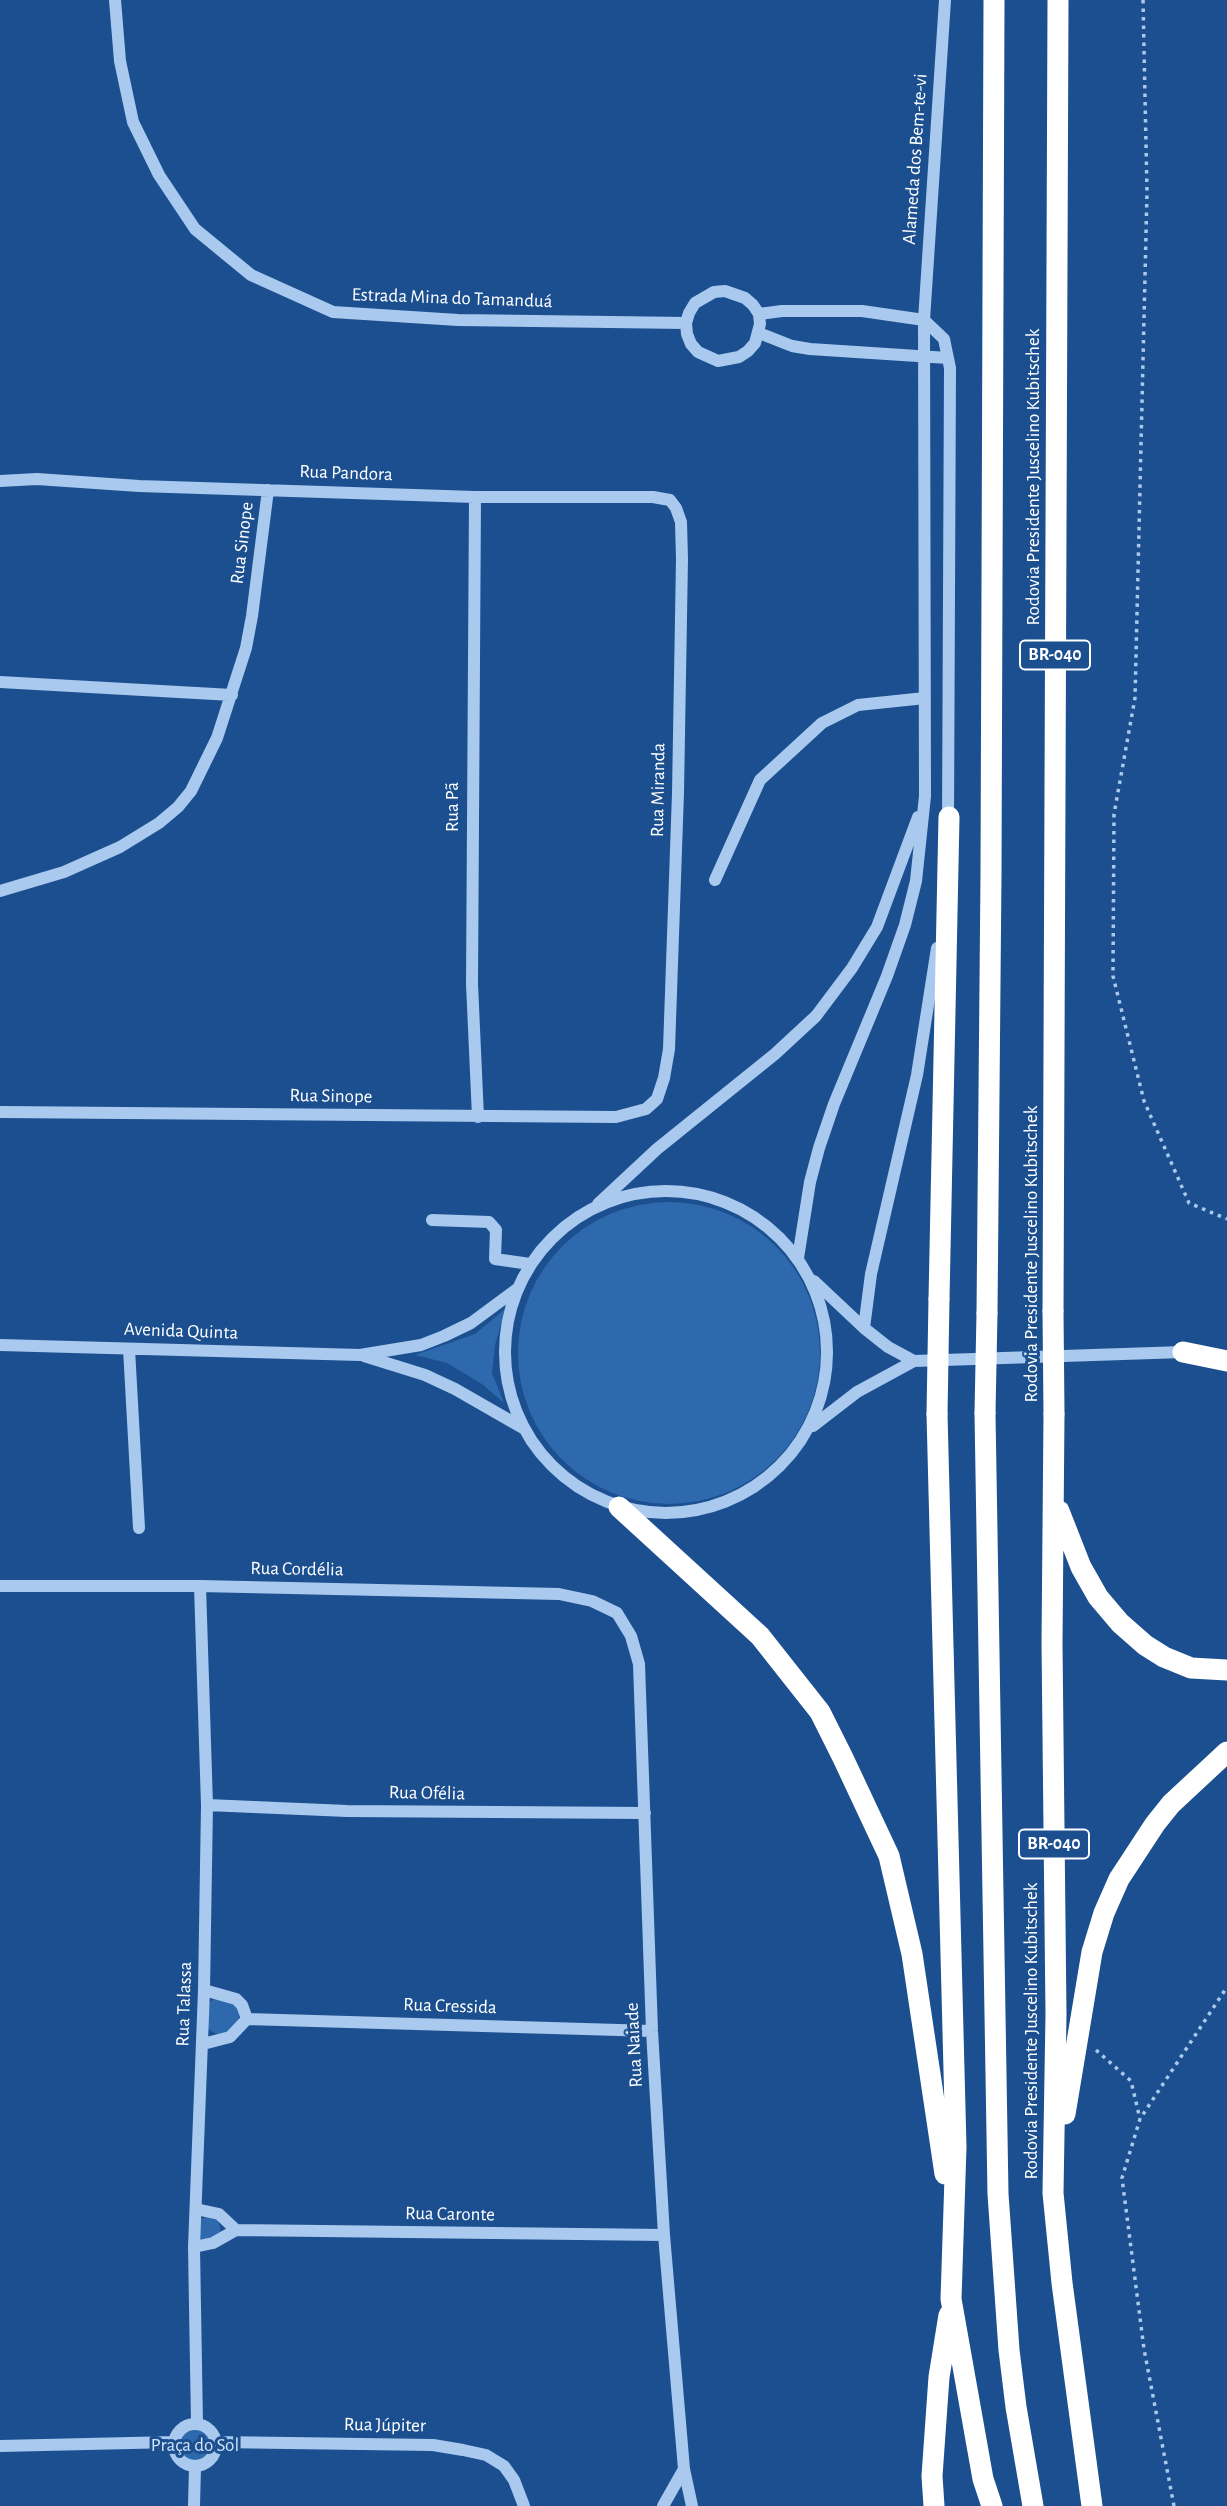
<!DOCTYPE html>
<meta charset="utf-8">
<style>
body{margin:0}
canvas{display:block;background:#1b4f8f}
</style>
<canvas width="1227" height="2506"></canvas>
<script>
const ctx = document.querySelector('canvas').getContext('2d');
ctx.lineJoin = 'round';
function fillPath(path, color) { ctx.fillStyle = color; ctx.fill(path, 'evenodd'); }
const shape = rows => new Path2D(rows.map(r => 'M' + r).join(''));
function trace(path, color, width, dash) { ctx.strokeStyle = color; ctx.lineWidth = width; ctx.lineCap = dash ? 'butt' : 'round'; ctx.setLineDash(dash || []); ctx.stroke(path); }
function write(font, color, halo, rows, align = 'center') {
  ctx.font = font + ' "Alegreya Sans",sans-serif'; ctx.lineWidth = 6; ctx.setLineDash([]); ctx.textBaseline = 'middle'; ctx.strokeStyle = halo; ctx.fillStyle = color; for (const [text, x, y, turn = 0] of rows) {
    ctx.save(); ctx.translate(x, y); ctx.rotate((+turn || 0) * Math.PI / 180); ctx.textAlign = isNaN(turn) ? turn : align; if (halo) ctx.strokeText(text, 0, 0); ctx.fillText(text, 0, 0); ctx.restore();
  }
}
fillPath(shape([
 '518 1353a151 151 0 1 1 302 0a151 151 0 1 1-302 0Z',
 [505,1309,495,1345,492,1373,504,1403,482,1384,447,1363,415,1355,475,1334],
 '203 2016a18 18 0 1 1 36 0a18 18 0 1 1-36 0Z',
 [206,2217,218,2220,221,2232,204,2241,200,2239,199,2220],
 '176 2445a19 19 0 1 1 38 0a19 19 0 1 1-38 0Z'
]), '#2e69ad');
trace(shape([
 [1143,0,1147,192,1135,698,1114,814,1113,976,1144,1101,1189,1203,1227,1219],
 [1096,2050,1131,2081,1140,2119],
 [1174,2506,1144,2349,1122,2178,1140,2119,1227,1987]
]), '#a9c9ee', 3.5, [3.5, 5]);
trace(shape([
 [115,0,120,61,133,122,159,175,195,229,251,275,333,312,458,320,686,323],
 [725,291,745,298,753,305,759,314,760,324,755,343,748,351,739,357,718,361,698,352,691,344,687,334,686,323,689,313,695,303,714,292,725,291],
 [759,314,782,311,862,311,924,320],
 [924,320,944,339,950,368,948,821],
 [759,333,792,346,810,349,948,358],
 [0,481,37,479,139,486,475,497,653,497,670,500,676,508,681,522,682,559,678,793,669,1049,664,1078,657,1099,646,1109,616,1117,0,1112],
 [475,497,472,984,478,1117],
 [0,682,232,695],
 [715,880,760,780,822,723,858,705,925,698],
 [0,891,64,872,120,847,159,823,178,807,191,791,217,738,246,648,252,616,268,490],
 '505 1352a161 161 0 1 1 322 0a161 161 0 1 1-322 0Z',
 [598,1204,657,1149,775,1054,816,1016,852,968,877,927,918,817],
 [432,1220,489,1222,496,1230,495,1259,530,1264],
 [798,1258,810,1182,819,1148,834,1104,887,976,905,925,916,881,925,796,924,320,945,0],
 [814,1281,864,1328,888,1347,914,1361],
 [864,1328,871,1274,917,1075,937,948],
 [0,1345,360,1355,421,1345,444,1336,471,1323,517,1289],
 [129,1349,139,1528],
 [364,1356,425,1375,455,1389,523,1428],
 [813,1426,857,1392,914,1361,1183,1352],
 [0,1586,200,1586,559,1594,592,1601,617,1613,631,1636,639,1664,652,2031,664,2235,684,2469,692,2506],
 [207,1805,347,1811,645,1813],
 [204,1990,236,1999,242,2005,247,2019],
 [247,2019,652,2031],
 [203,2044,230,2037,247,2019],
 [196,2209,219,2214,236,2230],
 [194,2247,213,2243,236,2230,664,2235],
 '174 2445a21 21 0 1 1 42 0a21 21 0 1 1-42 0Z',
 [197,2424,194,2247,204,1990,207,1805,200,1586],
 [216,2442,433,2445,463,2450,486,2455,504,2466,514,2480,524,2506],
 [0,2446,174,2442],
 [194,2506,195,2467],
 [663,2506,684,2469]
]), '#a9c9ee', 12);
trace(shape([
 [939,1299,949,817],
 [1053,1311,1058,0],
 [987,1313,991,873,994,0],
 [1183,1352,1227,1361],
 [985,1413,998,2194,1009,2350,1016,2407,1033,2506],
 [937,1414,956,2147,951,2299,983,2479,992,2506],
 [1054,1414,1052,1643,1056,2015,1053,2193,1062,2283,1092,2506],
 [619,1507,760,1636,820,1712,843,1758,889,1856,912,1954,945,2174],
 [1059,1511,1081,1567,1098,1597,1120,1623,1145,1645,1164,1657,1191,1668,1227,1670],
 [1065,2114,1092,1952,1104,1913,1119,1879,1155,1824,1171,1804,1227,1752],
 [934,2506,932,2476,939,2377,949,2315]
]), '#fff', 21);
trace(shape([
 [1053,1311,1054,1414],
 [985,1413,987,1313],
 [937,1414,939,1299]
]), '#fff', 21);
for (const [x, y, w] of [
 [1055,655,70],
 [1054,1844,70]
]) { const box = new Path2D(); box.roundRect(x - w / 2, y - 14.5, w, 29, 5); ctx.fillStyle = '#1b4f8f'; ctx.fill(box); trace(box, '#fff', 2); }
write('bold 18px', '#fff', null, [
 ["BR-040",1055,655],
 ["BR-040",1054,1844]
]);
write('19px', '#fff', '#1b4f8f', [
 ["Alameda dos Bem-te-vi",915,159,-86],
 ["Estrada Mina do Tamanduá",452,298,2],
 ["Rua Pandora",346,473,2],
 ["Rodovia Presidente Juscelino Kubitschek",1033,477,-90],
 ["Rua Sinope",242,543,-83],
 ["Rua Miranda",658,790,-89],
 ["Rua Pã",452,807,-90],
 ["Rua Sinope",331,1096,1],
 ["Rodovia Presidente Juscelino Kubitschek",1031,1254,-90],
 ["Avenida Quinta",181,1331,2],
 ["Rua Cordélia",297,1569,1],
 ["Rua Ofélia",427,1793,1],
 ["Rua Talassa",184,2004,-88],
 ["Rua Cressida",450,2006,2],
 ["Rodovia Presidente Juscelino Kubitschek",1031,2031,-90],
 ["Rua Naiade",634,2045,-93],
 ["Rua Caronte",450,2214,1],
 ["Rua Júpiter",385,2425,1]
]);
write('19px', '#cfe3fa', '#1b4f8f', [
 ["Praça do Sol",195,2445]
]);
</script>
